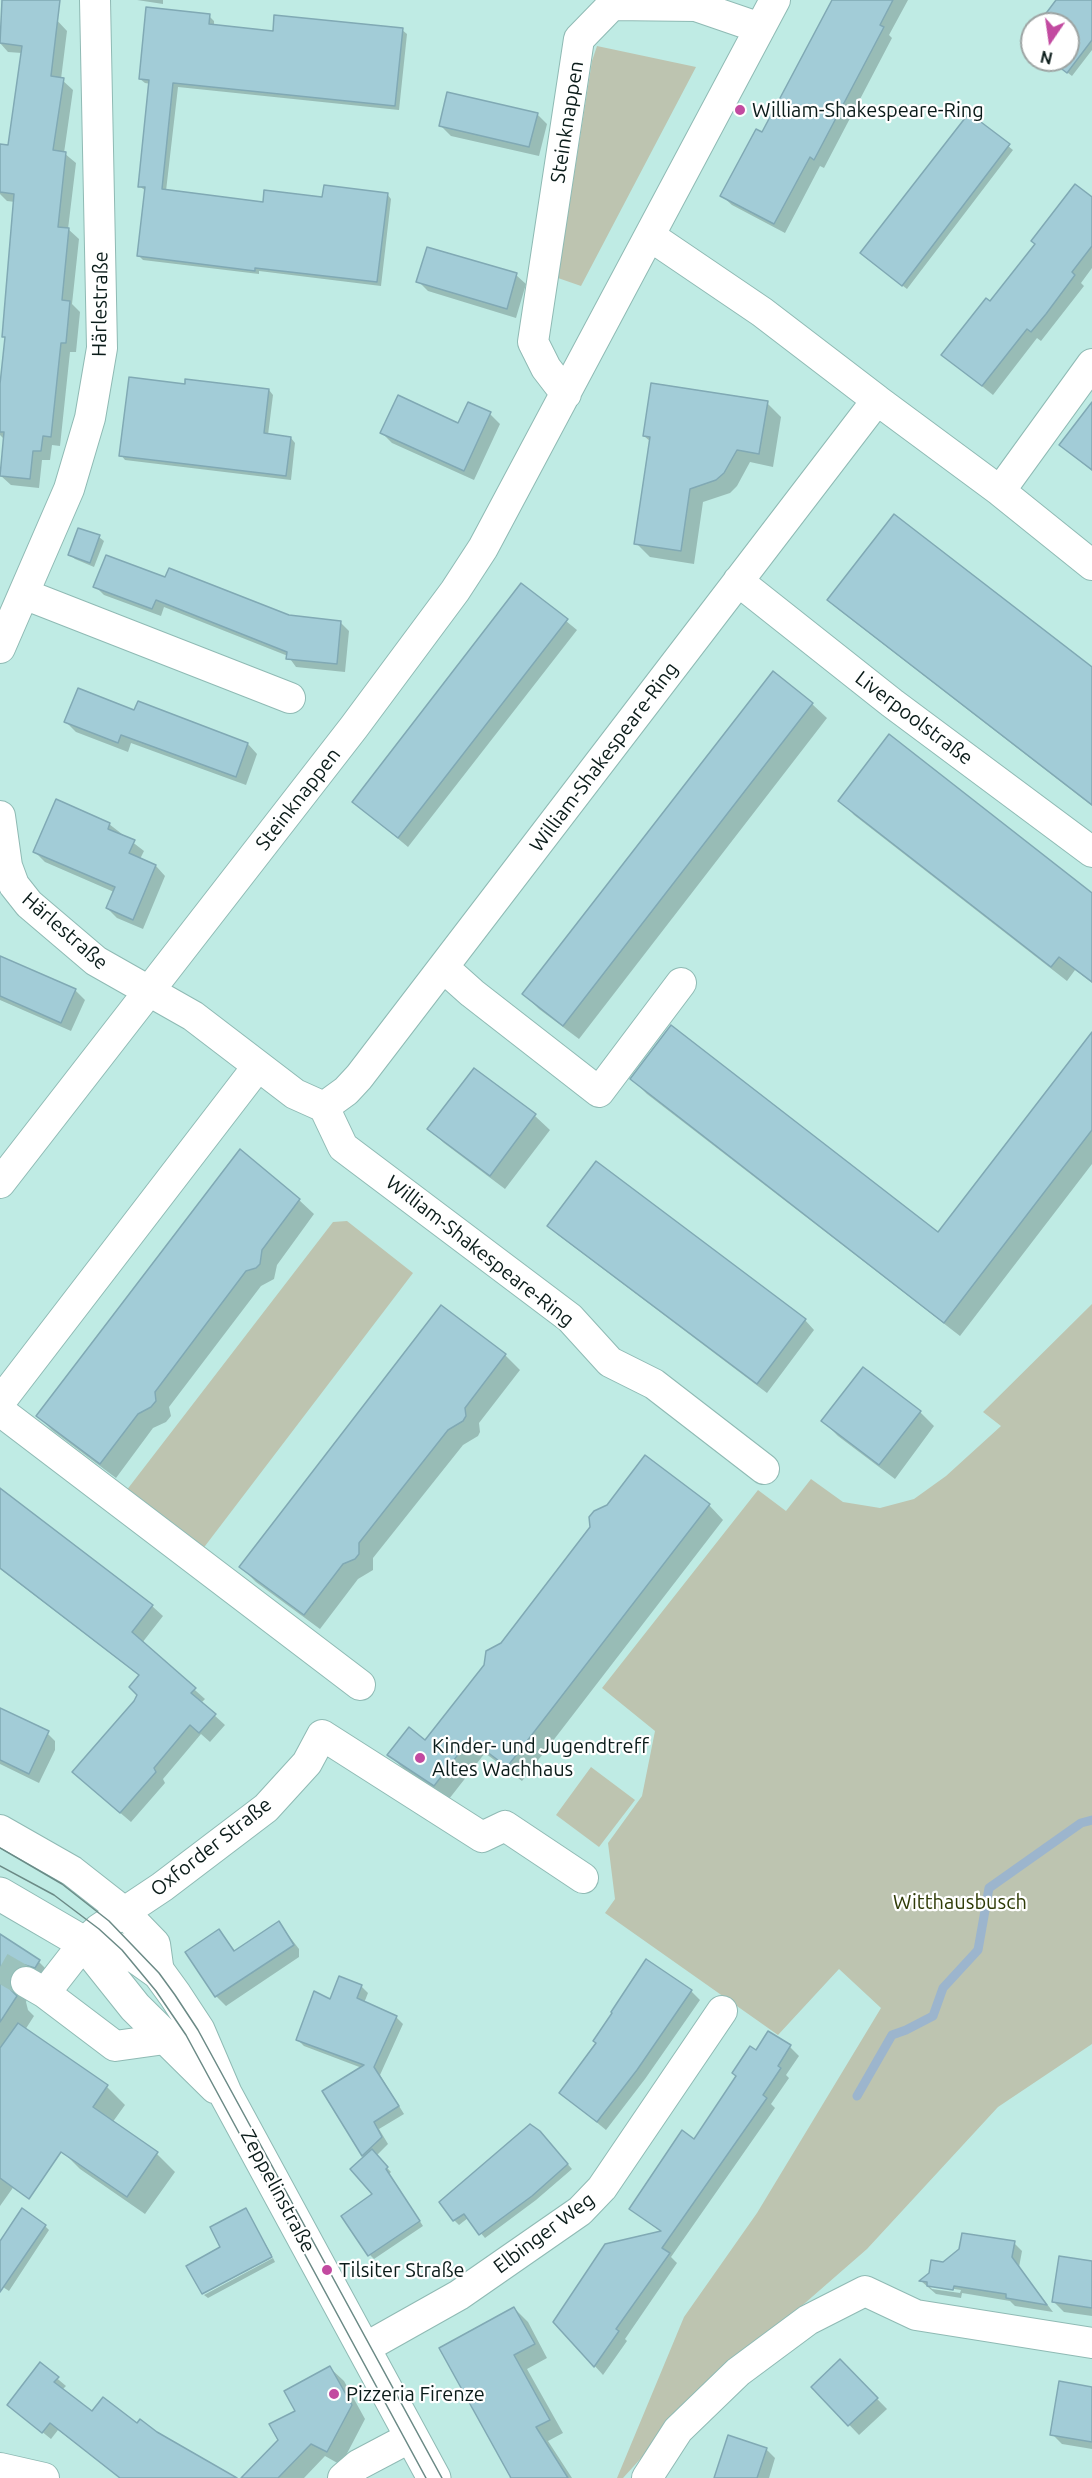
<!DOCTYPE html>
<meta charset="utf-8">
<style>
body{margin:0}
#map{position:relative;width:1092px;height:2478px;overflow:hidden;background:#bfebe4;font-family:Ubuntu,sans-serif}
canvas{display:block}
.north{position:absolute;left:1020px;top:12px;width:60px;height:60px;box-sizing:border-box;background:#fff;border:2px solid #9da4a3;border-radius:50%;rotate:193deg;font-size:16px;font-weight:700;line-height:24px;text-align:center;color:#0b1c1a}
.north::after{content:'';display:block;margin:auto;width:21px;height:27px;background:#c24aa0;clip-path:polygon(50% 0,100% 100%,50% 72%,0 100%)}
</style>
<div id="map">
<canvas width="1092" height="2478"></canvas>
<div class="north">N</div>
</div>
<script>
const ctx = document.querySelector('canvas').getContext('2d');
ctx.lineJoin = 'round';
function fillPath(path, color) { ctx.fillStyle = color; ctx.fill(path, 'evenodd'); }
const shape = rows => new Path2D(rows.map(r => 'M' + r).join(''));
function trace(path, color, width, dash) { ctx.strokeStyle = color; ctx.lineWidth = width; ctx.lineCap = dash ? 'butt' : 'round'; ctx.setLineDash(dash || []); ctx.stroke(path); }
function write(font, color, halo, rows, align = 'center') {
  ctx.font = font + ' Ubuntu,sans-serif'; ctx.lineWidth = 4.5; ctx.setLineDash([]); ctx.textBaseline = 'middle'; ctx.strokeStyle = halo; ctx.fillStyle = color; for (const [text, x, y, turn = 0] of rows) {
    ctx.save(); ctx.translate(x, y); ctx.rotate((+turn || 0) * Math.PI / 180); ctx.textAlign = isNaN(turn) ? turn : align; if (halo) ctx.strokeText(text, 0, 0); ctx.fillText(text, 0, 0); ctx.restore();
  }
}
fillPath(shape([
 [597,46,696,67,581,286,558,278,592,61],
 [347,1221,413,1273,202,1550,126,1491,333,1222],
 [1092,1304,1092,2044,998,2107,867,2249,695,2399,623,2478,617,2478,684,2317,757,2213,881,2008,839,1969,778,2035,605,1913,615,1899,608,1843,642,1796,655,1731,602,1688,758,1490,786,1511,811,1479,843,1502,880,1508,914,1499,946,1476,1001,1426,983,1412],
 [591,1767,635,1800,599,1847,556,1815]
]), '#bdc4b0');
fillPath(shape([
 [4,0,38,0,67,31,61,79,73,90,64,153,76,163,68,229,79,239,72,304,80,312,76,352,70,352,60,446,52,445,50,460,42,460,39,488,11,485,1,476,4,439,0,435,0,397,6,339,4,337,15,202,7,201,0,194,0,167,9,147,22,53,8,52,0,43],
 [137,0,163,0,163,4],
 [834,0,908,0,889,35,892,38,824,168,820,166,785,233,732,205,722,196,763,134],
 [1058,0,1092,0,1092,50,1072,76,1051,60,1068,60,1068,24,1040,24],
 [209,16,214,21,214,26,275,32,402,30,407,34,399,110,178,87,166,191,264,204,387,194,391,199,381,286,259,271,259,274,143,260,139,256,146,191,139,186,151,84,145,83,140,79],
 [1032,34,1032,46,1027,41],
 [537,114,547,124,539,156,451,136,441,126],
 [969,115,1013,150,907,289,866,258],
 [1092,199,1092,268,1081,283,1084,286,1041,341,1037,338,993,395,943,355,991,303,1022,264],
 [516,275,526,284,516,318,428,291,418,281],
 [186,386,269,390,273,395,268,435,291,438,295,443,291,480,125,460,121,455],
 [767,403,781,417,773,467,750,462,737,486,730,493,703,502,694,564,650,557,636,543,651,442,644,436],
 [1092,404,1092,471,1061,445],
 [490,414,500,424,474,480,392,443,382,433,459,425],
 [99,537,104,541,94,567,75,559,70,555],
 [522,585,577,630,408,847,354,802],
 [95,586,289,617,340,622,349,631,345,672,296,667,288,656,164,607,161,616,104,595],
 [829,600,1092,669,1092,806,839,610],
 [812,704,827,718,579,1039,539,1009,524,994],
 [135,712,248,744,257,754,246,785,131,743,128,752,76,732,66,722],
 [840,800,1092,895,1092,983,1075,970,1067,981,854,815],
 [109,824,144,851,140,859,156,866,165,876,143,929,117,918,107,908,114,892,45,862,35,852],
 [0,957,75,990,85,1000,71,1031,0,1000],
 [1092,1034,1092,1164,960,1336,647,1094,632,1079,938,1234],
 [474,1070,535,1116,550,1130,505,1189,444,1143,429,1129],
 [299,1200,314,1214,277,1265,274,1279,261,1286,169,1407,171,1416,166,1422,153,1428,116,1478,52,1430,38,1416],
 [549,1226,805,1320,814,1330,767,1393,558,1235],
 [505,1355,520,1370,479,1423,480,1432,478,1436,463,1445,373,1558,373,1570,358,1579,320,1629,256,1582,241,1567],
 [920,1412,934,1426,895,1479,838,1436,823,1421],
 [0,1490,152,1606,163,1616,142,1643,205,1699,201,1703,225,1725,210,1742,201,1734,163,1779,165,1783,131,1822,84,1782,135,1701,140,1676,0,1569],
 [709,1505,723,1520,522,1781,485,1753,449,1799,404,1769,389,1755,426,1742,502,1644],
 [0,1709,44,1730,55,1741,55,1750,39,1783,0,1764],
 [279,1923,299,1949,299,1957,226,2006,216,1996,219,1931,236,1952],
 [0,1936,39,1962,57,1980,29,1991,26,2002,28,2010,34,2016,25,2030,107,2087,125,2105,112,2123,157,2154,175,2172,145,2214,80,2169,62,2151,63,2117,0,2206],
 [646,1961,691,1991,700,2000,645,2079,606,2130,561,2093,597,2043],
 [361,1986,368,1993,364,2003,396,2017,403,2024,380,2075,404,2114,379,2129,388,2144,376,2156,391,2172,389,2174,423,2226,374,2259,370,2255,375,2194,363,2155,362,2068,304,2046,298,2040,331,2001],
 [768,2033,790,2047,799,2056,786,2075,789,2078,771,2104,775,2108,671,2257,677,2263,625,2339,627,2341,603,2375,555,2322,661,2232,631,2209,695,2141],
 [544,2137,572,2169,536,2200,485,2238,468,2218,459,2225,454,2220],
 [245,2210,272,2255,202,2292,222,2248],
 [45,2226,49,2230,9,2291,0,2285,0,2243],
 [1014,2243,1022,2251,1019,2267,1053,2312,1015,2306,1010,2301,962,2293,961,2298,936,2294,921,2281],
 [928,2285,961,2290,960,2293,932,2289],
 [273,2258,275,2262,208,2298,204,2295],
 [1092,2262,1092,2316,1064,2312,1054,2302],
 [514,2308,528,2322,547,2358,527,2369,563,2433,548,2441,572,2478,509,2478,512,2476],
 [840,2361,887,2409,859,2435,813,2387],
 [40,2364,66,2386,62,2390,92,2413,137,2425,156,2434,234,2478,126,2478,106,2467,58,2430,51,2439,9,2405],
 [330,2368,344,2381,365,2419,341,2465,325,2456,304,2478,255,2478,297,2412],
 [1092,2388,1092,2449,1062,2444,1052,2434],
 [766,2449,775,2458,769,2478,716,2478]
]), '#0003');
trace(shape([
 [857,2096,892,2035,906,2030,933,2016,943,1988,978,1950,989,1888,1081,1823,1092,1820]
]), '#9cb5cd', 9);
const building = shape([
 [2,0,60,0,51,76,64,78,53,150,66,152,58,227,69,228,62,300,70,301,66,343,61,343,51,437,43,436,41,451,33,451,30,479,0,476,4,432,0,432,0,384,5,337,2,337,14,194,0,192,0,144,8,145,22,46,0,43,2,0],
 [832,0,893,0,880,25,884,27,814,160,810,157,774,224,720,196,756,129,762,132,832,0],
 [1056,0,1092,0,1092,40,1067,73,1050,60,1068,60,1068,24,1038,24,1056,0],
 [146,7,210,14,209,24,273,31,274,15,403,28,395,106,173,83,162,189,263,202,264,190,322,197,324,185,388,193,377,282,255,268,255,271,137,256,145,187,138,187,149,80,139,79,146,7],
 [447,92,538,113,529,147,439,126,447,92],
 [969,113,1010,144,902,286,860,253,969,113],
 [1075,184,1092,197,1092,246,1072,272,1075,275,1046,314,1031,332,1027,329,982,386,941,355,986,298,990,301,1035,244,1031,241,1075,184],
 [427,247,517,273,507,309,416,282,427,247],
 [129,377,185,384,185,379,269,389,264,433,291,437,286,476,119,456,129,377],
 [651,383,768,401,759,454,737,450,724,473,716,480,690,489,681,551,634,544,650,437,643,436,651,383],
 [398,395,458,423,468,402,491,412,464,471,380,433,398,395],
 [1092,402,1092,470,1059,445,1092,402],
 [894,514,1092,667,1092,805,827,600,894,514],
 [78,528,100,535,90,563,68,555,78,528],
 [106,555,165,577,169,568,289,615,341,621,337,664,286,659,287,652,156,600,152,609,93,587,106,555],
 [521,583,568,619,398,838,352,802,521,583],
 [773,671,813,703,563,1026,522,994,773,671],
 [78,688,134,710,138,701,248,743,236,777,121,735,118,743,64,722,78,688],
 [889,734,1092,893,1092,982,1059,957,1051,967,838,801,889,734],
 [56,799,110,823,108,829,135,840,129,853,156,865,133,920,106,908,115,887,33,852,56,799],
 [0,956,76,989,61,1023,0,996,0,956],
 [671,1025,938,1232,1092,1032,1092,1130,944,1323,630,1079,671,1025],
 [474,1068,536,1114,490,1176,427,1129,474,1068],
 [240,1149,300,1199,262,1250,260,1264,256,1268,246,1271,155,1392,156,1401,151,1407,138,1414,100,1464,36,1416,240,1149],
 [596,1161,806,1319,757,1384,547,1226,596,1161],
 [441,1305,506,1354,465,1408,466,1416,463,1421,448,1430,359,1543,359,1554,355,1559,343,1564,304,1615,239,1567,441,1305],
 [863,1367,921,1411,879,1465,821,1421,863,1367],
 [645,1455,710,1504,507,1767,470,1739,434,1786,387,1755,409,1727,425,1740,484,1665,486,1651,501,1643,590,1527,589,1517,594,1511,607,1505,645,1455],
 [0,1488,153,1605,132,1632,196,1688,191,1693,216,1714,199,1733,190,1725,154,1768,156,1772,120,1813,72,1772,134,1701,137,1695,129,1687,139,1675,0,1568,0,1488],
 [0,1708,49,1731,29,1774,0,1760,0,1708],
 [279,1921,294,1945,215,1997,185,1952,219,1929,234,1951,279,1921],
 [0,1934,40,1960,35,1968,25,1965,17,1967,11,1973,9,1983,11,1990,17,1996,0,2022,0,1934],
 [646,1959,692,1990,637,2070,597,2122,559,2093,596,2043,593,2041,612,2013,611,2012,646,1959],
 [339,1976,362,1985,357,1998,397,2016,374,2067,399,2106,374,2122,382,2137,362,2156,322,2091,364,2065,296,2040,314,1991,330,1999,339,1976],
 [18,2023,108,2085,93,2107,158,2152,127,2197,61,2152,29,2199,0,2178,0,2048,18,2023],
 [768,2031,791,2045,778,2066,781,2068,763,2095,767,2098,662,2248,670,2253,616,2329,619,2331,594,2367,553,2322,605,2244,661,2231,629,2209,682,2130,694,2139,736,2076,732,2073,750,2046,756,2050,768,2031],
 [530,2124,540,2131,568,2164,532,2196,479,2235,464,2214,453,2221,439,2202,530,2124],
 [372,2149,388,2167,386,2169,420,2221,368,2256,341,2216,372,2194,350,2169,372,2149],
 [22,2208,46,2225,0,2292,0,2241,22,2208],
 [246,2208,272,2257,202,2294,186,2266,220,2247,210,2227,246,2208],
 [962,2233,1015,2241,1012,2257,1047,2305,1006,2298,1006,2294,954,2286,953,2290,927,2286,927,2282,919,2281,929,2273,931,2260,943,2262,959,2249,962,2233],
 [1059,2256,1092,2261,1092,2308,1052,2302,1059,2256],
 [514,2307,535,2344,514,2355,550,2420,536,2427,568,2478,511,2478,439,2348,514,2307],
 [840,2359,878,2398,848,2426,811,2387,840,2359],
 [40,2362,59,2377,54,2382,92,2411,103,2397,137,2423,140,2419,157,2432,237,2478,120,2478,50,2423,42,2433,7,2405,40,2362],
 [330,2366,352,2405,327,2452,311,2444,278,2478,241,2478,278,2440,269,2424,295,2411,284,2391,330,2366],
 [1059,2381,1092,2387,1092,2442,1050,2435,1059,2381],
 [728,2435,767,2448,757,2478,714,2478,728,2435]
]);
fillPath(building, '#a2ccd7');
trace(building, '#80a9b4', 1.5);
trace(shape([
 [0,1967,26,1982]
]), '#9bc2bc', 30, [30, 15]);
const minor = shape([
 [650,236,762,312,877,400],
 [566,394,546,368,533,342,579,39,612,5,696,6,760,28],
 [1000,491,1092,364],
 [738,581,892,703,1092,852],
 [24,594,290,698],
 [0,648,69,489,90,418,102,348,95,0],
 [0,816,7,866,14,885,29,904,96,961,193,1016,295,1094,324,1107,343,1147,570,1318,610,1362,654,1384,764,1469],
 [444,968,472,993,599,1092,681,983],
 [324,1107,346,1091,359,1077,877,400,1000,491,1092,565],
 [0,1183,354,727,455,591,483,548,775,0],
 [0,1402,258,1066],
 [0,1411,360,1685],
 [0,1830,72,1871,123,1911,155,1944,159,1973],
 [26,1982,45,1993,84,1943,99,1929,162,1887,266,1808,307,1763,322,1735,482,1837,505,1826,583,1878],
 [45,1993,115,2046,165,2039],
 [363,2349,459,2295,580,2211,602,2188,722,2011],
 [0,2468,44,2478],
 [343,2478,358,2465,411,2437],
 [647,2478,678,2430,738,2372,808,2320,865,2291,916,2315,1092,2343]
]);
const major = shape([
 [0,1894,84,1943,122,1950,138,1958,159,1973,175,1995,198,2030,225,2093,434,2478],
 [84,1943,135,2007,216,2087]
]);
trace(minor, '#8fbab4', 32);
trace(major, '#8fbab4', 35);
trace(minor, '#fff', 30);
trace(major, '#fff', 33);
trace(shape([
 [0,1848,62,1884,109,1921,159,1973,175,1995,198,2030,442,2478],
 [0,1866,54,1895,99,1929,122,1950,156,1991,186,2035,426,2478]
]), '#6b8a86', 1.5);
for (const [x, y, r, color] of [
 [740,110,6,"#c24aa0"],
 [420,1758,6,"#c24aa0"],
 [327,2270,6,"#c24aa0"],
 [334,2394,6,"#c24aa0"]
]) { const dot = new Path2D(); dot.arc(x, y, r, 0, 2 * Math.PI); ctx.fillStyle = color; ctx.fill(dot); trace(dot, '#fff', 2); }
write('20px', '#0b1c1a', '#fff', [
 ["William-Shakespeare-Ring",752,110],
 ["Kinder- und Jugendtreff",432,1746],
 ["Altes Wachhaus",432,1769],
 ["Tilsiter Straße",339,2270],
 ["Pizzeria Firenze",346,2394]
], 'left');
write('20px', '#0b1c1a', '#fff', [
 ["Steinknappen",567,122,-81],
 ["Härlestraße",100,304,-89],
 ["Liverpoolstraße",914,718,37],
 ["William-Shakespeare-Ring",604,757,-53],
 ["Steinknappen",298,799,-52],
 ["Härlestraße",65,931,41],
 ["William-Shakespeare-Ring",480,1251,38],
 ["Oxforder Straße",211,1847,-38],
 ["Zeppelinstraße",278,2191,62],
 ["Elbinger Weg",544,2233,-37]
]);
write('20px', '#2f3b07', '#fff', [
 ["Witthausbusch",960,1902]
]);
</script>
